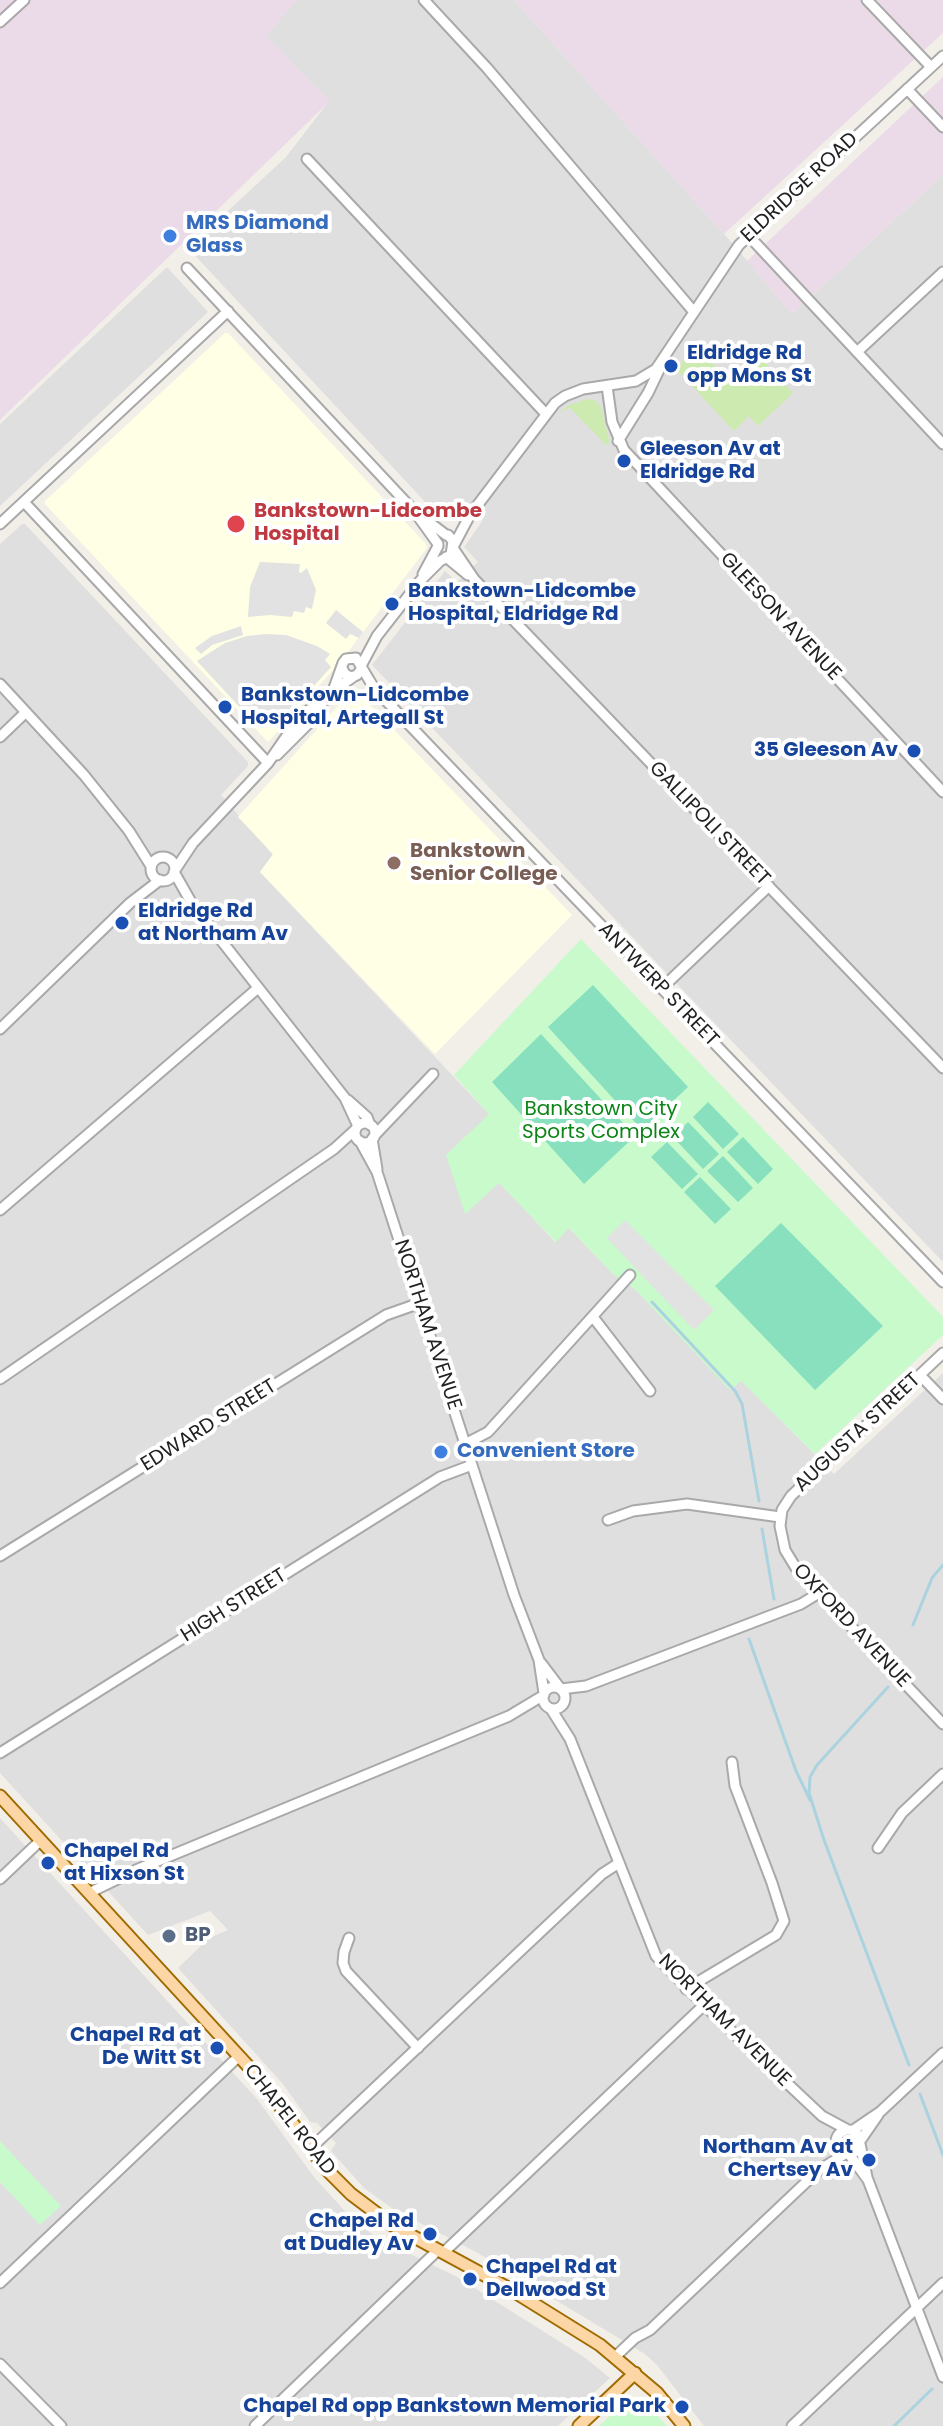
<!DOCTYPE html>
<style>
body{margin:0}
canvas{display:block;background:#f2efe9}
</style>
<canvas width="943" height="2426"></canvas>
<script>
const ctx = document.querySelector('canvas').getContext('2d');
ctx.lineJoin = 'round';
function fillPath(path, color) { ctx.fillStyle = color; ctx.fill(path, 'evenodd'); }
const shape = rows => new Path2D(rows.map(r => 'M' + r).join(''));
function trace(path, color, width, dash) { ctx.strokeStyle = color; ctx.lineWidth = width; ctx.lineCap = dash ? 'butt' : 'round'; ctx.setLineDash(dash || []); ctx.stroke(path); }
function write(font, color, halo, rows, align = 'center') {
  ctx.font = font + ' Poppins,sans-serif'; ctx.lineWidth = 8; ctx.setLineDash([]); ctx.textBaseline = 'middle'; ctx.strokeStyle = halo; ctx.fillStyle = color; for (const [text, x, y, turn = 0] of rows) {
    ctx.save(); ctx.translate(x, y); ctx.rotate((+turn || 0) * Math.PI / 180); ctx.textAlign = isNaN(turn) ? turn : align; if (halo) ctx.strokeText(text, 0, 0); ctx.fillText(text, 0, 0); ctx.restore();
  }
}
fillPath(shape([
 [297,0,514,0,733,244,792,314,943,175,943,1262,372,665,445,571,457,582,478,562,464,547,483,520,462,500,446,521,443,521,188,248,286,157,329,101,265,36],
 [167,267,208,312,0,506,0,424],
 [22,524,25,524,248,762,248,766,221,795,273,855,260,872,489,1114,466,1213,499,1182,555,1242,569,1228,613,1274,636,1290,731,1390,741,1380,834,1474,943,1373,943,2426,704,2426,657,2365,645,2354,476,2252,393,2209,364,2188,331,2151,336,2143,317,2123,310,2122,283,2084,178,1968,209,1938,228,1930,210,1911,148,1935,0,1773,0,544],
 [0,1818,257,2099,314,2177,352,2219,376,2237,457,2277,584,2357,610,2378,558,2426,0,2426]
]), '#e0dfdf');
fillPath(shape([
 [0,0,297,0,266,36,330,101,0,420],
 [514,0,943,0,943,33,724,234],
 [943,77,943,175,792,314,747,261]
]), '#ebdbe8');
fillPath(shape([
 [225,333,228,333,426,544,427,548,341,661,269,741,267,741,45,504,45,501],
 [354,688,572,915,435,1054,260,872,273,854,238,817]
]), '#ffffe5');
fillPath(shape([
 [694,344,731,383,760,357,793,393,758,426,749,416,734,431,677,370],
 [587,399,595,400,601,407,610,443,606,445,570,408,559,412,569,405]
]), '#cdebb0');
fillPath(shape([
 [581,939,943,1317,943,1335,815,1454,741,1381,730,1390,636,1290,613,1274,569,1228,556,1242,499,1183,465,1214,446,1155,489,1114,454,1075],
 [0,2141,61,2206,40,2225,0,2182],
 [624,2403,649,2407,667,2426,599,2426]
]), '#c8facc');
fillPath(shape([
 [593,985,688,1087,642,1130,548,1027],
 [541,1034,635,1136,584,1184,492,1082],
 [708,1102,739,1134,723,1149,693,1117],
 [688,1122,719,1154,703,1169,673,1137],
 [743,1137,773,1169,758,1184,727,1152],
 [667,1142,698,1174,682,1189,651,1157],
 [723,1156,753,1188,738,1202,707,1171],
 [700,1177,731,1209,715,1224,684,1192],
 [781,1223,883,1326,815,1390,715,1286]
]), '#88e0be');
fillPath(shape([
 [260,562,300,564,299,572,301,573,307,568,316,590,312,609,306,607,304,613,294,611,292,617,270,615,248,617,250,587],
 [336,610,363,632,359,638,350,634,346,639,326,623],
 [241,626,243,635,212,645,201,654,195,648,212,636],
 [266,634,286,635,317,646,330,654,325,660,331,667,277,727,268,719,259,728,197,661,225,643,247,636],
 [625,1220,714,1310,694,1330,607,1238]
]), '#e2e2e2');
trace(shape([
 [652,1302,735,1391,742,1404,759,1501],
 [762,1529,774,1599],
 [913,1625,932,1578,943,1565],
 [749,1639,796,1771,810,1800],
 [888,1687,817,1765,810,1777,809,1793,824,1840,909,2065],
 [920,2094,943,2155],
 [894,2426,932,2389]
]), '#aad3df', 3);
const minor = shape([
 [424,0,487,68,694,312],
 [867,0,931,67],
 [0,22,24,0],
 [907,89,943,127],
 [307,159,546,414],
 [748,235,943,444],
 [187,268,415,512,438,544],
 [857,352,943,272],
 [607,386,612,422,624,450,943,792],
 [618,441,648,393,660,368],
 [24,502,268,763],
 [421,516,446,535],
 [0,524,228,311],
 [453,547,470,515,555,403,565,396,583,389,636,381,656,369,739,245,943,56],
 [453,548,474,579,943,1068],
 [446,557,468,575],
 [423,574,438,546],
 [361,666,377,636,420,581,440,561,451,555,453,541,448,535],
 [362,668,374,688,943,1282],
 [0,684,84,775,129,831,151,866],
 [334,688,343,663,346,659,356,658,362,668,357,675,351,677,345,674,342,668],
 [0,737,26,712],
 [277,755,316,716,322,703,333,691,353,677],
 '151 869a12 12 0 1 1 24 0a12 12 0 1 1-24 0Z',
 [175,870,193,843,268,763,286,737,309,710,322,703],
 [174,872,191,902,345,1098,358,1126],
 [662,988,769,886],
 [0,1029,130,903,160,880],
 [348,1100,367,1117,370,1125],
 '355 1133a10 10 0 1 1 20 0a10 10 0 1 1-20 0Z',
 [374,1136,433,1074],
 [372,1139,377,1169],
 [360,1141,377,1172,514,1595,539,1660,544,1693],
 [0,1210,258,988],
 [593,1317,650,1391],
 [943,1353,791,1496,782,1510,780,1526,785,1550,796,1568,943,1724],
 [920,1375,943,1399],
 [0,1379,334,1149,356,1129],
 [465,1444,488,1432,630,1275],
 [608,1520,633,1511,687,1504,780,1517],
 [0,1556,386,1315,420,1303],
 [541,1663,560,1688],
 '543 1698a11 11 0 1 1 22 0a11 11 0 1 1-22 0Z',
 [561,1689,586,1686,801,1604,819,1593],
 [551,1709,570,1739,656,1956,704,2005,822,2116,848,2130],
 [0,1753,440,1477,472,1465],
 [878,1848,902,1813,943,1774],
 [0,1879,41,1840],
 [89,1893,136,1870,509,1716,544,1695],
 [349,1938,344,1952,343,1963,346,1971,418,2048],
 [686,1989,776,1935,784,1921,772,1883,735,1786,732,1762],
 '836 2142a12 12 0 1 1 24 0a12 12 0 1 1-24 0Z',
 [852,2131,880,2112,943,2053],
 [860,2141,878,2115],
 [860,2144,867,2177],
 [311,2148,602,1874,619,1863],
 [849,2154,868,2180,943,2377],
 [443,2253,704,2005],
 [0,2283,239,2056],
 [616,2356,635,2338,650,2330,819,2170,845,2154],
 [0,2364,61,2426],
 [255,2426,438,2250],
 [792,2426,943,2283]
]);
const major = shape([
 [0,1796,260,2079,326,2169,351,2194,392,2225,510,2289,600,2345,657,2393,684,2426],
 [579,2426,635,2373]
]);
trace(minor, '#a9a9a9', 13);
trace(major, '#a06b00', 15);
trace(minor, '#fff', 9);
trace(major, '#fcd6a4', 11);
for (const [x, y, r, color] of [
 [170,236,8,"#3f7fe0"],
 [671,366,8,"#1a4fb4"],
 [624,461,8,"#1a4fb4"],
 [236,524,10,"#e0444e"],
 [392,604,8,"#1a4fb4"],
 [225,707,8,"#1a4fb4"],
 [914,751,8,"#1a4fb4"],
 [394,863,8,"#8d6e63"],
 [122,923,8,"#1a4fb4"],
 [441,1452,8,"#3f7fe0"],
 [48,1863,8,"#1a4fb4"],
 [169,1936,8,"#5c6f8a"],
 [217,2048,8,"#1a4fb4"],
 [869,2160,8,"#1a4fb4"],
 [430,2234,8,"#1a4fb4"],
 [470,2279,8,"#1a4fb4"],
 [682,2407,8,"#1a4fb4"]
]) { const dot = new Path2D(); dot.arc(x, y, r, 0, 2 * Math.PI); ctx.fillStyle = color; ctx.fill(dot); trace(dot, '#fff', 3); }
write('20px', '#222', '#fff', [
 ["ELDRIDGE ROAD",800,188,-43],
 ["GLEESON AVENUE",780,617,47],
 ["GALLIPOLI STREET",709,824,46],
 ["ANTWERP STREET",658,985,46],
 ["NORTHAM AVENUE",427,1325,72],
 ["EDWARD STREET",209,1426,-32],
 ["AUGUSTA STREET",858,1433,-43],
 ["HIGH STREET",234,1606,-32],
 ["OXFORD AVENUE",851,1626,47],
 ["NORTHAM AVENUE",724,2021,45],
 ["CHAPEL ROAD",289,2120,52]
]);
write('bold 20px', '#366cbe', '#fff', [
 ["MRS Diamond",186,224],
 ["Glass",186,247],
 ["Convenient Store",457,1452]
], 'left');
write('bold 20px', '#164399', '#fff', [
 ["Eldridge Rd",687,354],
 ["opp Mons St",687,377],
 ["Gleeson Av at",640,450],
 ["Eldridge Rd",640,473],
 ["Bankstown-Lidcombe",408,592],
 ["Hospital, Eldridge Rd",408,615],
 ["Bankstown-Lidcombe",241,696],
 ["Hospital, Artegall St",241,719],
 ["35 Gleeson Av",898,751,"right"],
 ["Eldridge Rd",138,912],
 ["at Northam Av",138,935],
 ["Chapel Rd",64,1852],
 ["at Hixson St",64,1875],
 ["Chapel Rd at",201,2036,"right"],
 ["De Witt St",201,2059,"right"],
 ["Northam Av at",853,2148,"right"],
 ["Chertsey Av",853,2171,"right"],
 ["Chapel Rd",414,2222,"right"],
 ["at Dudley Av",414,2245,"right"],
 ["Chapel Rd at",486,2268],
 ["Dellwood St",486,2291],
 ["Chapel Rd opp Bankstown Memorial Park",666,2407,"right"]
], 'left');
write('bold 20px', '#be3a42', '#fff', [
 ["Bankstown-Lidcombe",254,512],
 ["Hospital",254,535]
], 'left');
write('bold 20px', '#785e54', '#fff', [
 ["Bankstown",410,852],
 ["Senior College",410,875]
], 'left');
write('20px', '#0c8416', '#fff', [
 ["Bankstown City",601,1110],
 ["Sports Complex",601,1133]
]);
write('bold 20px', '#4e5e75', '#fff', [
 ["BP",185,1936]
], 'left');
</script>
